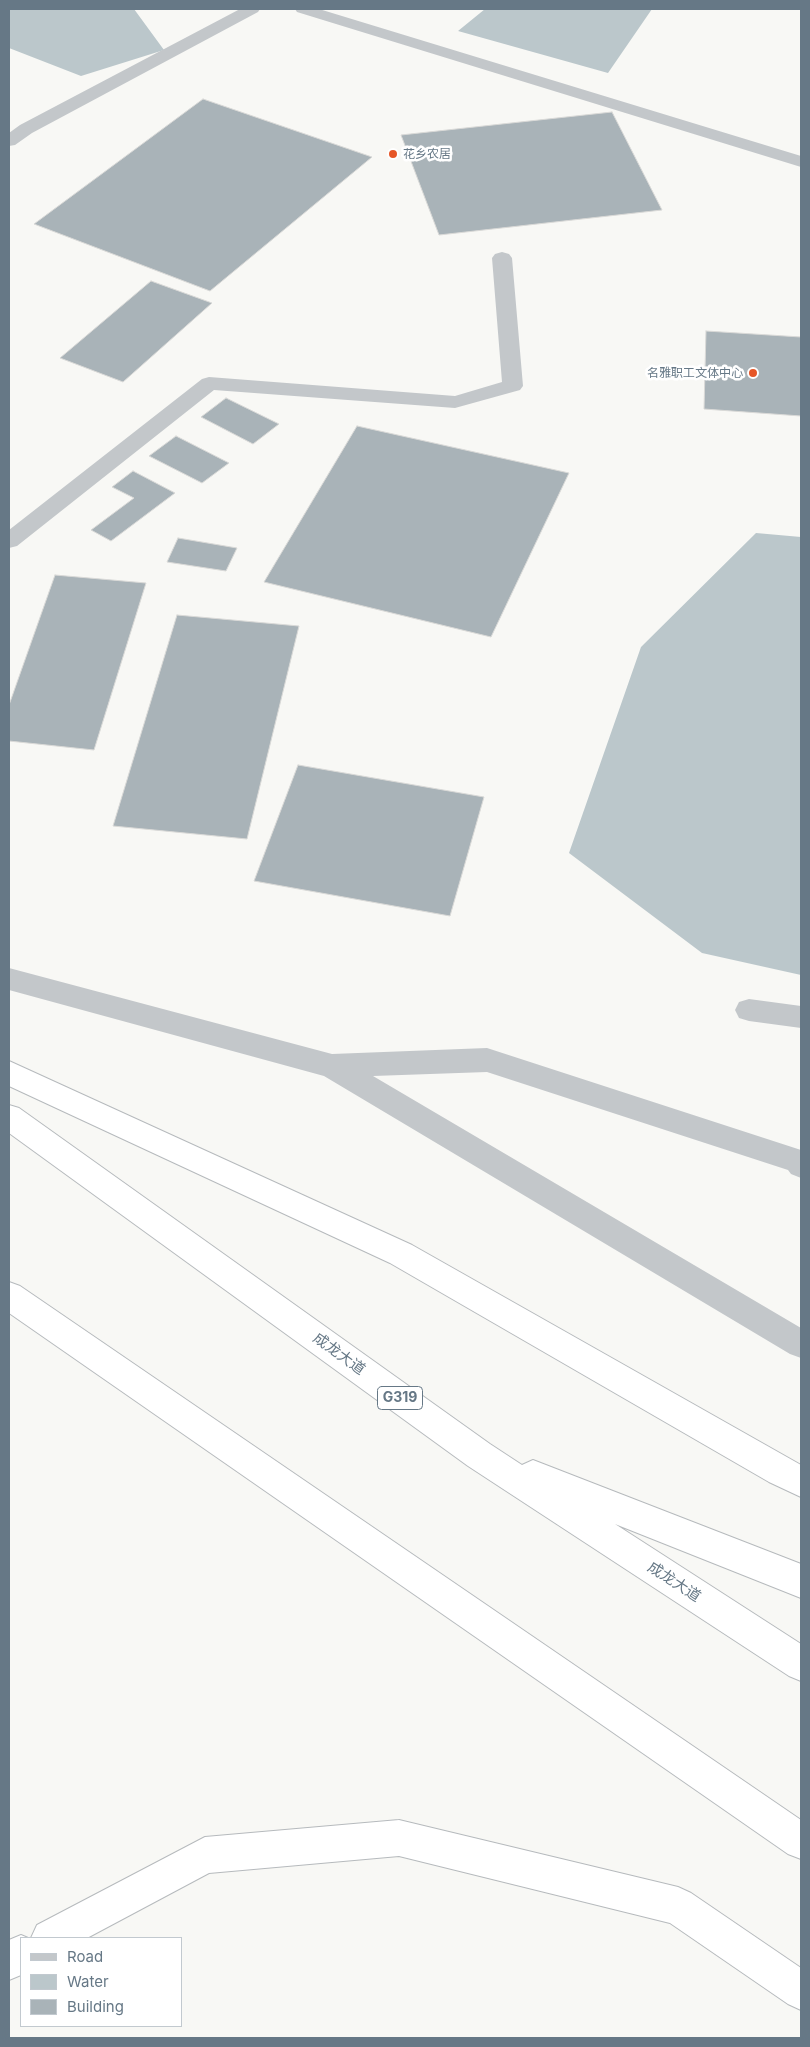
<!DOCTYPE html>
<meta charset="utf-8">
<style>
body{margin:0}
#map{position:relative;width:810px;height:2047px;overflow:hidden;background:#f8f8f5;font-family:Inter,sans-serif}
canvas{display:block}
.frame{position:absolute;inset:0;border:10px solid #667886;pointer-events:none}
.legend{position:absolute;left:20px;top:1937px;width:162px;height:90px;box-sizing:border-box;background:#fff;border:1px solid #c2c9cf;margin:0;padding:6px 9px;list-style:none;font-size:15px;color:#667886}
.legend li{display:flex;align-items:center;gap:10px;height:25px}
.legend b{width:25px;border:1px solid #c2c9cf}
</style>
<div id="map">
<canvas width="810" height="2047"></canvas>
<div class="frame"></div>
<ul class="legend">
<li><b style="height:6px;background:#c3c7ca"></b>Road</li>
<li><b style="height:14px;background:#bbc7cb"></b>Water</li>
<li><b style="height:14px;background:#a9b3b8"></b>Building</li>
</ul>
</div>
<script>
const ctx = document.querySelector('canvas').getContext('2d');
ctx.lineJoin = 'round';
function fillPath(path, color) { ctx.fillStyle = color; ctx.fill(path, 'evenodd'); }
const shape = rows => new Path2D(rows.map(r => 'M' + r).join(''));
function trace(path, color, width, dash) { ctx.strokeStyle = color; ctx.lineWidth = width; ctx.lineCap = dash ? 'butt' : 'round'; ctx.setLineDash(dash || []); ctx.stroke(path); }
function write(font, color, halo, rows, align = 'center') {
  ctx.font = font + ' Inter,"Noto Sans SC",sans-serif'; ctx.lineWidth = 5; ctx.setLineDash([]); ctx.textBaseline = 'middle'; ctx.strokeStyle = halo; ctx.fillStyle = color; for (const [text, x, y, turn = 0] of rows) {
    ctx.save(); ctx.translate(x, y); ctx.rotate((+turn || 0) * Math.PI / 180); ctx.textAlign = isNaN(turn) ? turn : align; if (halo) ctx.strokeText(text, 0, 0); ctx.fillText(text, 0, 0); ctx.restore();
  }
}
fillPath(shape([
 [9,9,134,9,164,50,81,76,9,48],
 [485,9,652,9,608,73,458,31],
 [756,533,801,537,801,975,702,953,569,853,641,647]
]), '#bbc7cb');
const building = shape([
 [203,99,372,157,210,291,34,224,203,99],
 [612,112,662,210,439,235,401,135,612,112],
 [151,281,212,303,123,382,60,358,151,281],
 [706,331,801,337,801,416,704,409,706,331],
 [226,398,279,424,253,444,201,417,226,398],
 [357,426,569,473,491,637,264,582,357,426],
 [176,436,229,463,202,483,149,456,176,436],
 [133,471,175,493,111,541,91,530,134,498,112,487,133,471],
 [178,538,237,548,226,571,167,562,178,538],
 [55,575,146,583,94,750,9,741,9,705,55,575],
 [177,615,299,626,247,839,113,826,177,615],
 [298,765,484,797,450,916,254,881,298,765]
]);
fillPath(building, '#a9b3b8');
trace(building, '#d9d9d7', 1);
const highway = shape([
 [9,1061,412,1245,801,1465,801,1497,769,1482,390,1263,9,1086,9,1061],
 [9,1105,19,1108,490,1444,522,1465,533,1460,801,1564,801,1598,615,1524,801,1644,801,1681,789,1676,468,1466,9,1133,9,1105],
 [9,1282,20,1286,801,1820,801,1859,788,1854,9,1313,9,1282],
 [399,1820,678,1887,691,1893,801,1968,801,2010,788,2004,670,1923,399,1856,209,1873,87,1938,31,1938,37,1925,205,1837,399,1820],
 [21,1935,28,1938,21,1938,21,1975,9,1980,9,1940,21,1935]
]);
trace(highway, '#b6babd', 2);
fillPath(shape([
 [240,9,260,9,258,12,32,133,15,145,9,146,9,133,20,125,240,9],
 [295,9,319,9,801,156,801,167,297,12,295,9],
 [502,252,509,254,512,258,523,386,520,390,455,408,214,390,17,546,9,548,9,530,202,379,209,377,455,396,502,382,492,258,495,254,502,252],
 [9,968,332,1054,487,1048,801,1150,801,1178,791,1174,788,1170,487,1072,373,1076,801,1328,801,1358,790,1354,324,1076,9,990,9,968],
 [749,999,801,1006,801,1028,749,1021,739,1018,735,1010,739,1002,749,999]
]), '#c3c7ca');
fillPath(highway, '#fff');
for (const [x, y, r, color] of [
 [393,154,5,"#e65627"],
 [753,373,5,"#e65627"]
]) { const dot = new Path2D(); dot.arc(x, y, r, 0, 2 * Math.PI); ctx.fillStyle = color; ctx.fill(dot); trace(dot, '#fff', 2); }
write('12px', '#667886', '#fff', [
 ["花乡农居",403,154],
 ["名雅职工文体中心",743,373,"right"]
], 'left');
for (const [x, y, w] of [
 [400,1398,45]
]) { const box = new Path2D(); box.roundRect(x - w / 2, y - 11.5, w, 23, 4); ctx.fillStyle = '#fff'; ctx.fill(box); trace(box, '#667886', 1); }
write('bold 14px', '#667886', null, [
 ["G319",400,1398]
]);
write('15px', '#667886', '#fff', [
 ["成龙大道",339,1354,36],
 ["成龙大道",674,1582,33]
]);
</script>
